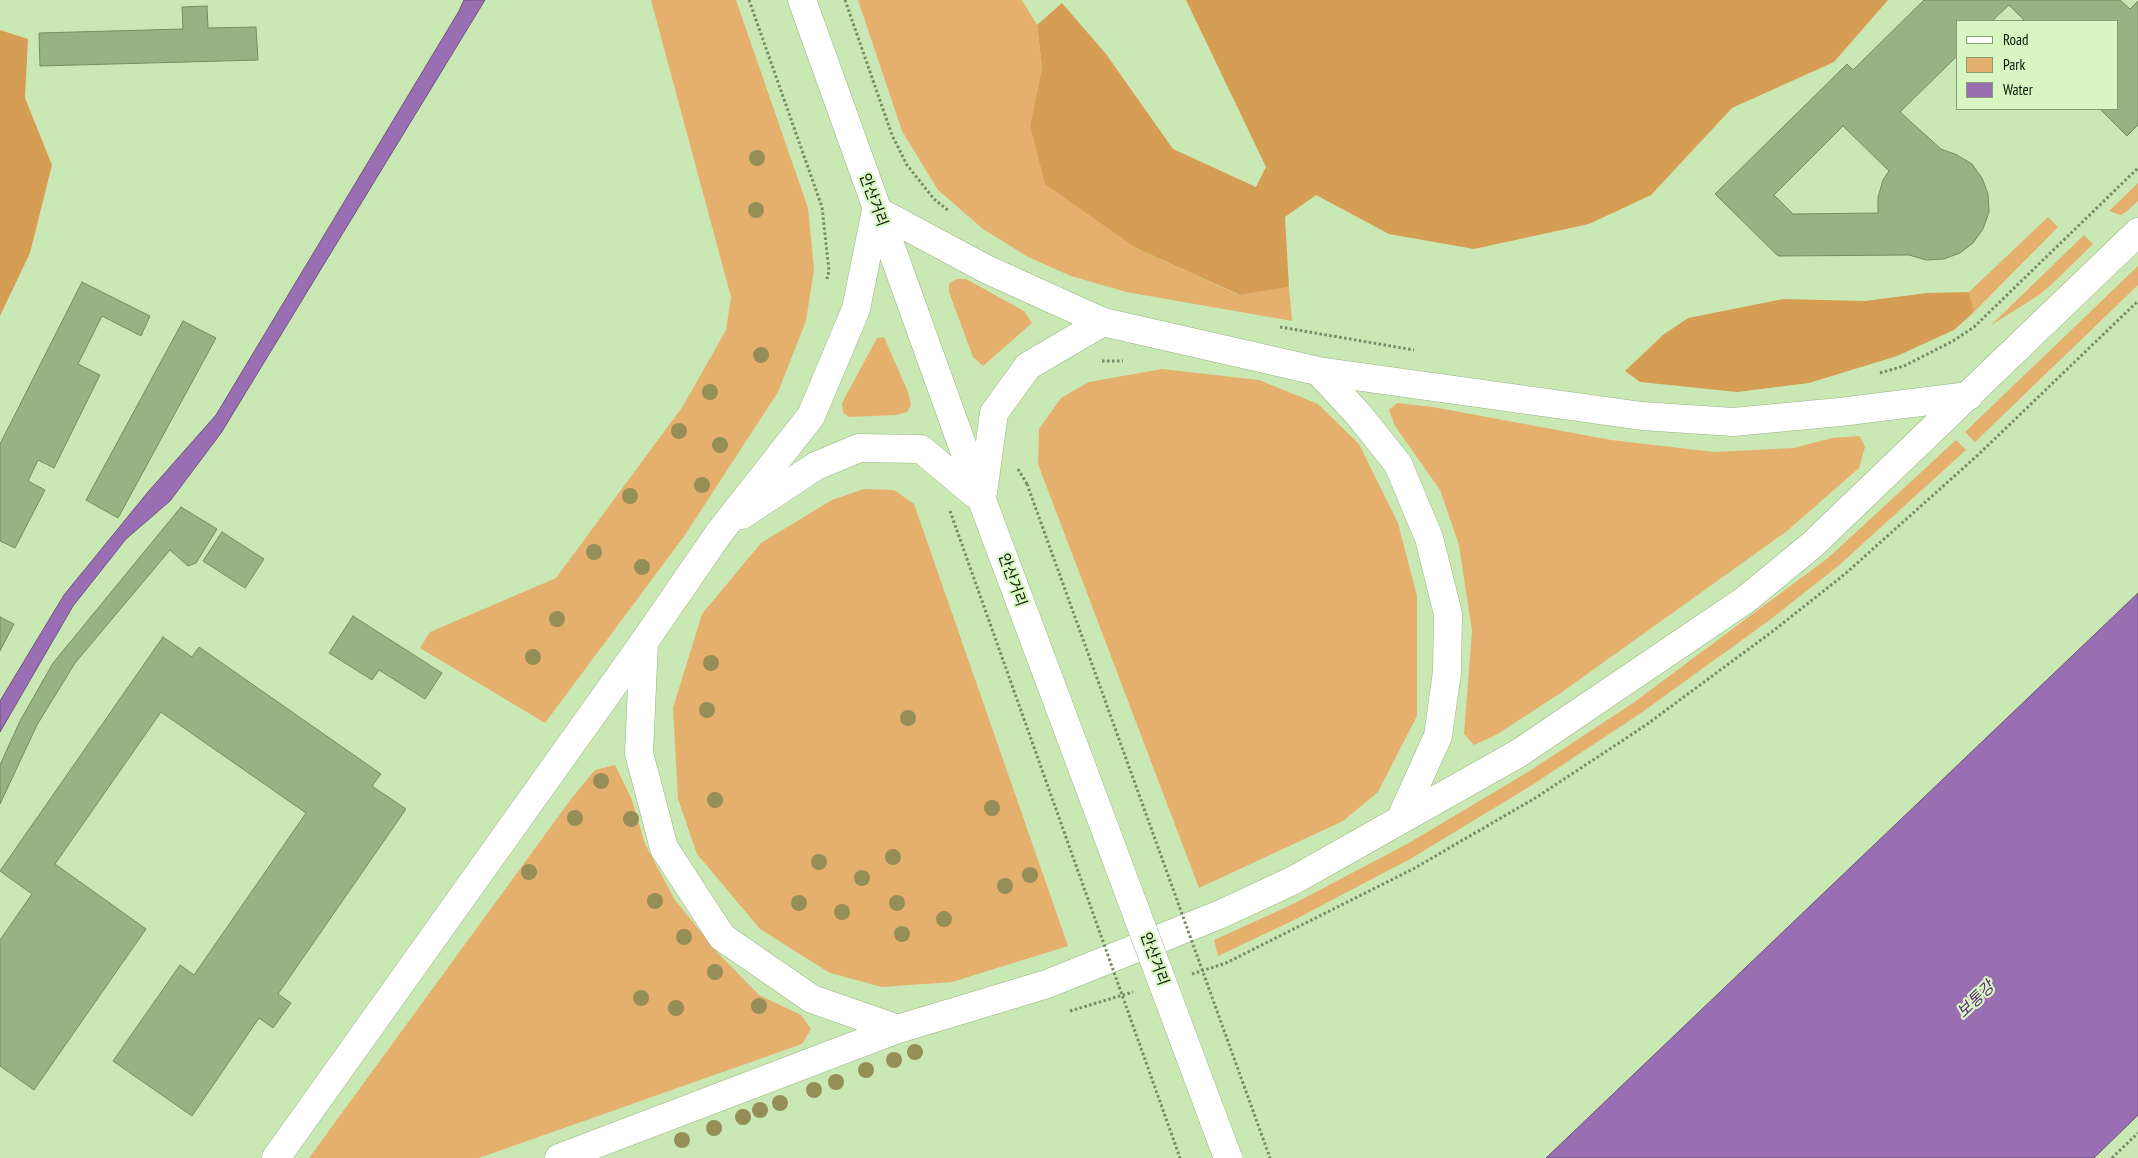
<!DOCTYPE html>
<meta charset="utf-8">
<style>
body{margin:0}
#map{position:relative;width:2138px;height:1158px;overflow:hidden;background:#cae8b4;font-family:"PT Sans Narrow",sans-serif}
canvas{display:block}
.legend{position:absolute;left:1956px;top:20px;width:162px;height:90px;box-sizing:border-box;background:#d7f6c1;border:1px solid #859c75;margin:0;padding:6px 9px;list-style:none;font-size:15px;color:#0b1504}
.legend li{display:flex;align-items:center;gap:10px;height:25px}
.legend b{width:25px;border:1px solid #859c75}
</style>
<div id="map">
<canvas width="2138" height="1158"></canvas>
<ul class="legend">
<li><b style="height:6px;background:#fff"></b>Road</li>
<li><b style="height:14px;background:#e5b06d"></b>Park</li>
<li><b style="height:14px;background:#996eb3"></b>Water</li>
</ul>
</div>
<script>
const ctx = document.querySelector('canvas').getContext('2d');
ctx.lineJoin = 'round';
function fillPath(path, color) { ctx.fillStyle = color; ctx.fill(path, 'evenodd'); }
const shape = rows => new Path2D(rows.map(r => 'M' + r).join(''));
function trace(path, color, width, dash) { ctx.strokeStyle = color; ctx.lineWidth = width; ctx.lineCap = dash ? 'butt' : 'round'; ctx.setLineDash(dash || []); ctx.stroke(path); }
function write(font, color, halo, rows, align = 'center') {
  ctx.font = font + ' "PT Sans Narrow","Noto Sans KR",sans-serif'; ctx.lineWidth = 4.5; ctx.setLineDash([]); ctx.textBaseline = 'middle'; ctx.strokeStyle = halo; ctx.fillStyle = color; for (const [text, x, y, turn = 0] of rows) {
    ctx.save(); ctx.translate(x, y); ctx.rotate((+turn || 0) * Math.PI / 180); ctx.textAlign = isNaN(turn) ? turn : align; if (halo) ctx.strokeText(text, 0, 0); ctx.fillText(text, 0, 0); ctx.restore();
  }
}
fillPath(shape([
 [651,0,736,0,808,208,814,269,806,321,778,392,685,535,545,723,420,648,430,632,556,578,683,406,726,330,731,297],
 [858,0,1022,0,1037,25,1042,68,1030,125,1136,248,1239,295,1289,287,1292,321,1126,292,1071,276,1028,257,983,229,938,190,902,131],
 [2138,183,2138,201,2126,212,2121,215,2109,211],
 [2048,217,2058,227,1974,312,1969,292],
 [2084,235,2093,244,2052,284,2039,295,1990,326],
 [2138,266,2138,285,1975,442,1965,432],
 [956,279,966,279,1024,311,1032,323,983,366,973,357,949,292,949,284],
 [884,337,908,392,911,405,907,412,896,415,849,417,843,413,842,403,877,338],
 [1162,369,1259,380,1318,404,1359,444,1398,523,1417,596,1417,716,1378,792,1343,821,1199,888,1038,464,1039,429,1061,398,1089,382],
 [1397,403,1433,407,1611,440,1714,452,1793,448,1832,438,1860,436,1865,447,1859,468,1787,531,1562,692,1496,735,1474,745,1464,734,1472,631,1459,545,1440,490,1395,426,1389,410],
 [1956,440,1966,450,1837,567,1767,622,1641,713,1532,785,1412,858,1294,920,1218,956,1214,940,1291,905,1407,844,1528,772,1633,703,1828,558],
 [864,489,894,490,914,504,1068,946,952,982,882,987,830,973,760,929,697,854,678,799,673,708,702,614,761,543,832,500],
 [615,765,632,800,645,844,675,900,718,953,759,995,801,1015,811,1029,802,1044,479,1158,309,1158,571,799,595,770]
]), '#e5b06d');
fillPath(shape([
 [1186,0,1888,0,1834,62,1732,108,1651,195,1589,224,1474,249,1389,234,1316,195,1285,217,1289,287,1240,295,1136,248,1045,184,1030,125,1042,68,1037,25,1062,3,1106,54,1173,149,1256,187,1266,167],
 [0,30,28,39,25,98,52,165,30,253,0,316],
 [1969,292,1974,312,1954,330,1897,356,1809,383,1737,392,1640,382,1625,371,1663,335,1688,318,1783,299,1865,301,1927,293]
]), '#d69e55');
const water = shape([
 [464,0,485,0,221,433,170,501,126,539,73,606,0,732,0,701,64,595,148,492,216,415,459,11,464,0],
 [2138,593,2138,1115,2094,1158,1546,1158,2138,593]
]);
fillPath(water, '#996eb3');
trace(water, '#6e537e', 1);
const building = shape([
 [1924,0,2120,0,2130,9,2138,1,2138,125,2127,136,2100,109,2117,109,2117,21,2025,21,2009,5,1992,21,1957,21,1957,56,1900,112,1941,149,1957,155,1972,164,1982,178,1988,194,1989,212,1983,229,1973,243,1960,253,1944,259,1926,260,1909,255,1778,256,1715,194,1847,64,1853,70,1924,0],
 [1843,126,1889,171,1883,180,1878,197,1878,213,1793,214,1774,195,1843,126],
 [207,6,208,28,256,27,258,60,40,66,39,33,183,29,182,7,207,6],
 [82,282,150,316,141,336,102,316,78,364,100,375,54,468,38,460,28,481,45,490,15,548,0,541,0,444,82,282],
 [183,321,216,338,118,518,86,500,183,321],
 [181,507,217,529,196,563,188,566,170,550,75,663,37,725,0,804,0,765,20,721,53,663,181,507],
 [222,532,264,559,245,588,203,561,222,532],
 [353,616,442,673,425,699,379,670,372,680,329,653,353,616],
 [0,617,14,624,0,651,0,617],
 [163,637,192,657,199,647,381,774,372,786,406,809,278,994,291,1003,273,1028,259,1018,192,1116,113,1061,180,965,194,975,306,813,161,712,55,864,146,929,34,1090,0,1066,0,940,32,894,0,871,163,637]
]);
fillPath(building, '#96b381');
trace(building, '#738e5e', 1);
const minor = shape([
 [1318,371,1359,415,1398,464,1429,538,1448,614,1447,672,1438,736,1401,818],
 [982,500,994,413,1028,366,1103,322],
 [742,515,816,466,859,448,921,449,982,500],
 [644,642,639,753,664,848,722,937,812,999,898,1029],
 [276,1158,644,642,719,533,811,416,856,309,876,210,986,269,1103,322,1318,371,1642,416,1733,422,1840,412,1969,396],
 [559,1158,898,1029,1047,984,1221,914,1294,880,1519,753,1745,600,1812,545,2138,232]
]);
const major = shape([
 [802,0,982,500]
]);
trace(minor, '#96b381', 29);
trace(major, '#96b381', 29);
trace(shape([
 [749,0,822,207,829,271,827,279],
 [845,0,892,135,907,165,934,199,949,211],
 [1280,327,1414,350],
 [1102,361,1123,361],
 [1880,373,1904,366,1953,341,1974,327,2138,168],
 [1018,469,1027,484],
 [1192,974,1226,963,1413,869,1537,797,1646,725,1773,631,1845,574,1979,454,2138,301],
 [1070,1011,1133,992],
 [2112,1158,2138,1133]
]), '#768b66', 3, [2.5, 2.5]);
trace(minor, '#fff', 28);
trace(major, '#fff', 28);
const majorBridge = shape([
 [982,500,1228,1158]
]);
trace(majorBridge, '#96b381', 29, []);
trace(shape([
 [1027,484,1270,1158],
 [950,511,1180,1158]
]), '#768b66', 3, [2.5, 2.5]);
trace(majorBridge, '#fff', 28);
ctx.fillStyle = '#958e56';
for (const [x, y] of [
 [757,158],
 [756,210],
 [761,355],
 [710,392],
 [679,431],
 [720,445],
 [702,485],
 [630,496],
 [594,552],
 [642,567],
 [557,619],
 [533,657],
 [711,663],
 [707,710],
 [908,718],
 [601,781],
 [715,800],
 [992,808],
 [575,818],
 [631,819],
 [893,857],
 [819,862],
 [529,872],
 [1030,875],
 [862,878],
 [1005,886],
 [655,901],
 [799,903],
 [897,903],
 [842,912],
 [944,919],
 [902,934],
 [684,937],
 [715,972],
 [641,998],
 [759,1006],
 [676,1008],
 [915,1052],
 [894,1060],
 [866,1070],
 [836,1082],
 [814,1090],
 [780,1103],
 [760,1110],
 [743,1117],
 [714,1128],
 [682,1140]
]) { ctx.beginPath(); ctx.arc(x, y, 8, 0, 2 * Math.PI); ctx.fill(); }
write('15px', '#0b1504', '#d7f6c1', [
 ["안산거리",873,200,70],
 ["안산거리",1012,580,70],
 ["안산거리",1154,959,70]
]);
write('italic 16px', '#5f277c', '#d7f6c1', [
 ["보통강",1976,1000,-44]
]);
</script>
